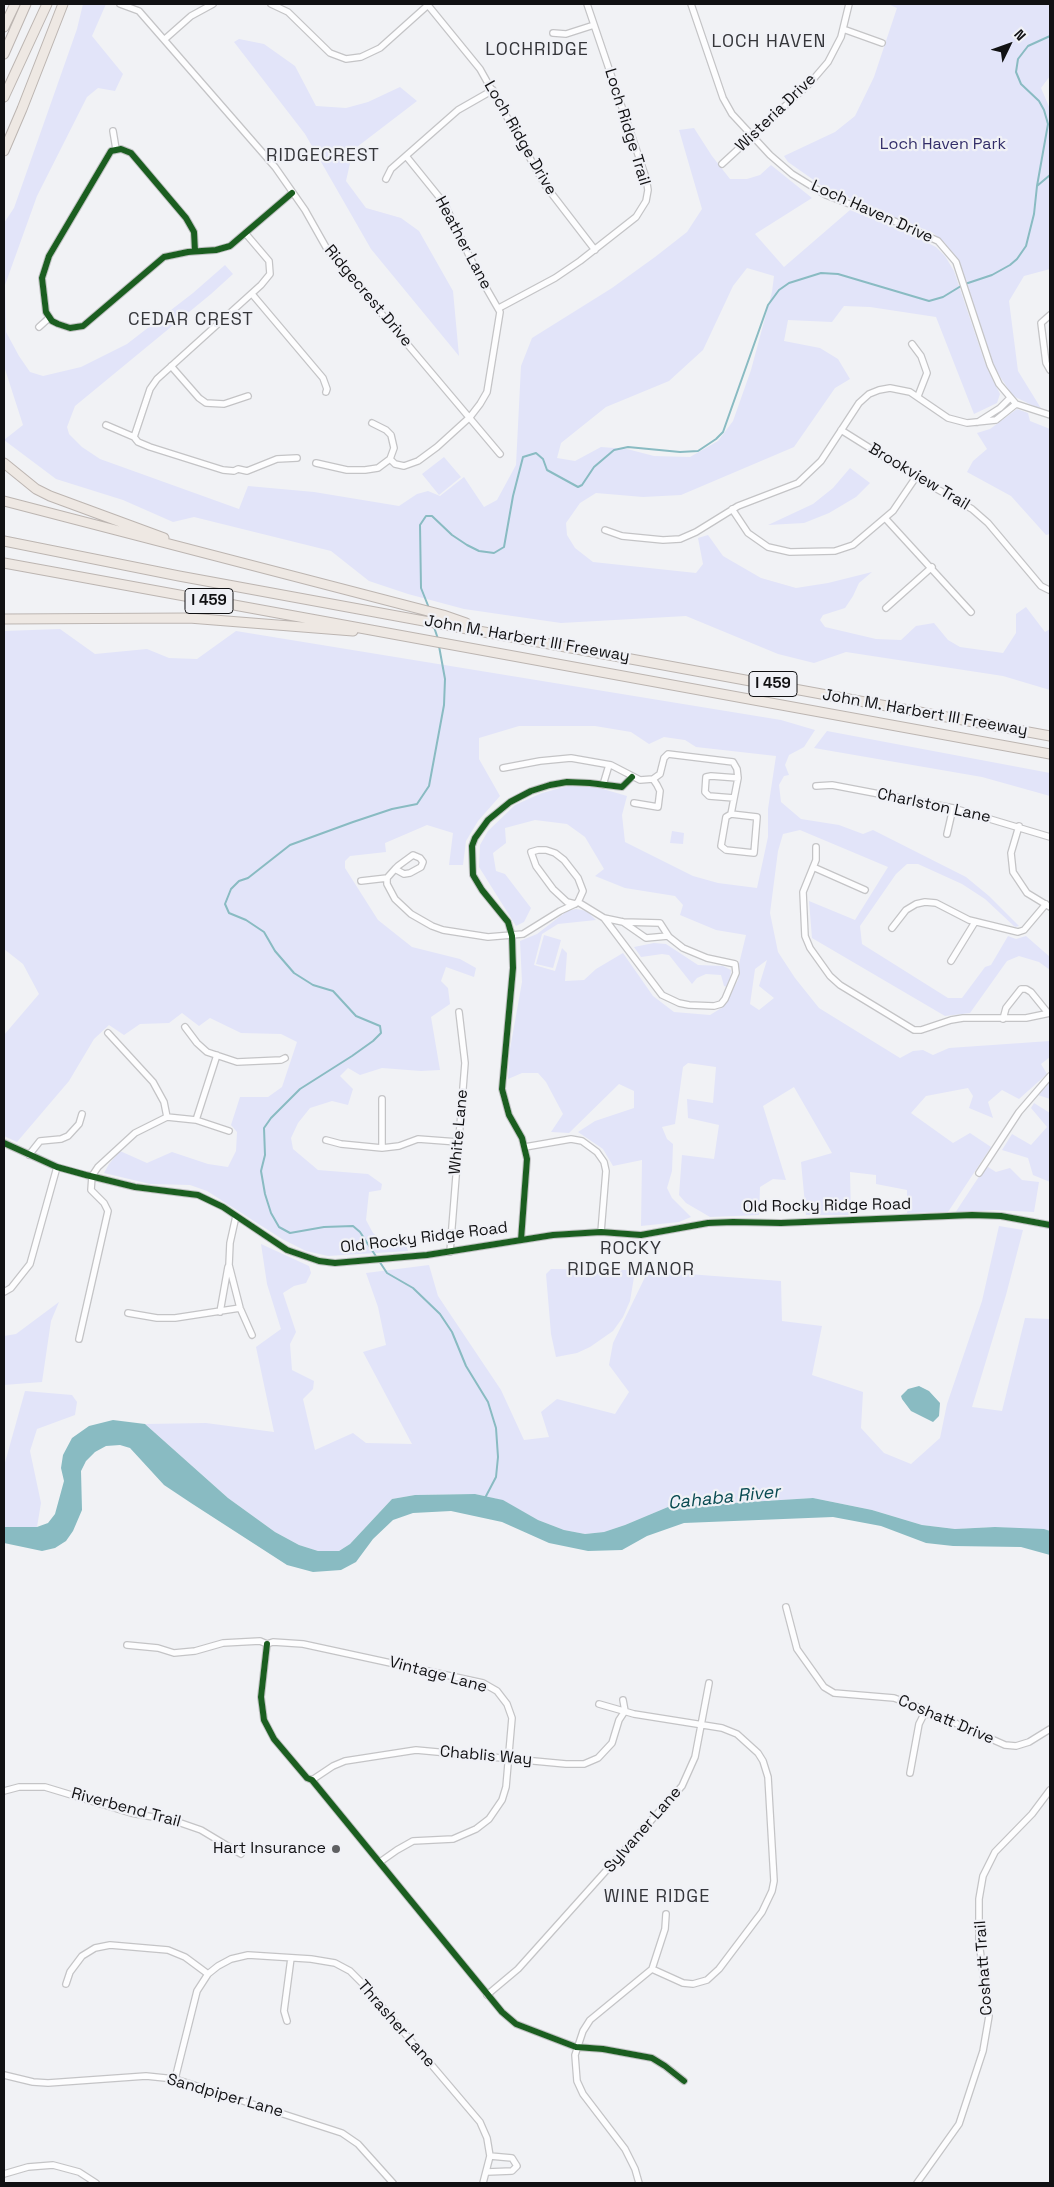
<!DOCTYPE html>
<style>
body{margin:0}
#map{position:relative;width:1054px;height:2187px;overflow:hidden;background:#f1f2f5;font-family:"Space Grotesk",sans-serif}
canvas{display:block}
.frame{position:absolute;inset:0;border:5px solid #111113;pointer-events:none}
.north{position:absolute;left:984px;top:20px;width:50px;height:50px;-webkit-text-stroke:4px #f0f1f6;paint-order:stroke;rotate:48deg;font-size:14px;font-weight:700;line-height:20px;text-align:center;color:#111113}
.north::after{content:'';display:block;margin:auto;width:18px;height:22px;background:#111113;clip-path:polygon(50% 0,100% 100%,50% 72%,0 100%)}
</style>
<div id="map">
<canvas width="1054" height="2187"></canvas>
<div class="frame"></div>
<div class="north">N</div>
</div>
<script>
const ctx = document.querySelector('canvas').getContext('2d');
ctx.lineJoin = 'round';
function fillPath(path, color) { ctx.fillStyle = color; ctx.fill(path, 'evenodd'); }
const shape = rows => new Path2D(rows.map(r => 'M' + r).join(''));
function trace(path, color, width, dash) { ctx.strokeStyle = color; ctx.lineWidth = width; ctx.lineCap = dash ? 'butt' : 'round'; ctx.setLineDash(dash || []); ctx.stroke(path); }
function write(font, color, halo, rows, align = 'center') {
  ctx.font = font + ' "Space Grotesk",sans-serif'; ctx.lineWidth = 4.5; ctx.setLineDash([]); ctx.textBaseline = 'middle'; ctx.strokeStyle = halo; ctx.fillStyle = color; for (const [text, x, y, turn = 0] of rows) {
    ctx.save(); ctx.translate(x, y); ctx.rotate((+turn || 0) * Math.PI / 180); ctx.textAlign = isNaN(turn) ? turn : align; if (halo) ctx.strokeText(text, 0, 0); ctx.fillText(text, 0, 0); ctx.restore();
  }
}
fillPath(shape([
 [83,4,106,4,92,36,123,74,115,91,98,88,87,97,37,196,5,285,6,332,19,356,30,372,43,376,81,367,127,344,193,293,225,265,233,274,211,294,75,406,67,427,69,434,82,447,100,459,239,509,248,486,314,492,399,506,417,494,428,491,440,496,464,477,484,507,497,500,516,465,521,366,532,338,612,288,655,257,687,232,702,209,679,130,694,128,712,156,730,179,747,179,760,175,771,165,812,198,755,234,784,267,850,210,908,233,936,247,945,256,954,271,985,363,1000,394,997,403,974,414,936,317,870,307,844,306,832,322,788,320,784,341,820,348,838,359,850,379,835,388,794,447,681,495,643,497,596,493,580,503,566,523,567,535,575,548,593,562,696,573,703,564,698,538,708,535,723,556,761,578,796,588,828,583,872,572,859,583,853,596,845,608,823,615,820,620,825,627,876,639,901,640,916,626,934,623,948,640,960,647,1003,653,1016,633,1016,614,1026,607,1045,632,1050,629,1050,690,1003,676,846,652,814,663,778,654,686,616,561,623,464,609,408,594,369,581,331,551,194,517,173,522,123,500,56,479,4,440,23,425,4,366,4,223,14,208,77,29],
 [747,268,774,276,772,292,751,370,733,421,718,441,690,457,654,456,627,449,601,447,575,461,557,458,561,443,606,407,669,381,703,350,733,286],
 [888,4,1050,4,1050,76,1041,88,1050,109,1050,269,1024,276,1009,301,1018,371,1042,410,1013,396,995,369,962,269,956,257,945,243,933,233,825,188,788,162,784,156,835,132,855,116,874,77,897,8],
 [239,39,264,44,295,66,316,106,346,108,368,102,400,87,417,101,353,150,346,181,366,208,401,218,419,231,453,291,459,356,371,249,305,134,234,42],
 [1017,409,1028,413,1030,421,1050,429,1050,534,1046,535,1011,496,967,472,973,461,987,449,977,433,990,429],
 [444,457,461,477,439,495,422,474],
 [850,468,870,483,856,497,829,513,804,523,768,525,813,504,833,488],
 [60,629,95,654,147,649,169,658,197,659,236,631,781,720,815,730,804,747,789,755,785,765,789,775,784,776,779,785,781,802,801,819,839,825,863,834,873,830,966,877,989,896,1019,926,1015,927,985,899,962,884,918,864,907,864,896,874,860,926,862,944,948,998,962,998,985,967,991,965,1008,936,1016,939,1026,936,1050,957,1050,970,1039,962,1019,956,1007,961,970,1013,945,1016,812,938,809,901,855,920,888,867,800,830,783,834,778,851,770,913,778,952,795,978,819,1008,900,1058,913,1051,923,1050,933,1055,949,1048,1050,1041,1050,1057,1041,1064,1047,1074,1019,1099,1002,1090,988,1102,993,1118,969,1108,973,1096,968,1088,926,1096,911,1113,953,1143,970,1133,991,1147,948,1212,907,1213,907,1190,876,1184,876,1175,850,1172,851,1215,806,1215,801,1162,832,1153,794,1087,763,1106,786,1180,773,1179,760,1187,759,1215,710,1217,686,1203,679,1195,682,1155,714,1159,719,1125,688,1118,687,1099,713,1103,716,1067,688,1063,683,1067,675,1124,662,1127,667,1139,673,1144,672,1171,667,1188,672,1198,691,1217,679,1222,641,1226,642,1160,613,1166,603,1149,578,1132,595,1121,634,1108,634,1091,619,1084,569,1133,551,1132,563,1114,546,1082,538,1073,522,1073,508,1079,510,1049,522,982,520,941,537,934,567,911,576,909,587,911,596,920,558,924,542,934,534,965,555,971,562,948,567,953,565,981,584,980,596,969,623,953,653,996,674,1012,710,1015,723,1007,738,980,739,964,746,935,716,930,680,915,683,905,675,896,625,888,595,876,604,869,585,837,567,824,535,820,505,828,506,843,493,853,496,871,505,874,531,908,524,922,516,926,479,867,480,845,488,831,515,805,542,793,568,786,596,787,627,796,622,815,625,842,693,876,718,883,757,888,768,837,768,809,776,756,696,747,685,740,664,737,649,744,631,732,595,726,519,726,479,738,479,759,500,796,478,821,466,841,463,865,449,865,453,833,427,825,385,843,386,852,350,856,345,861,345,868,378,920,412,947,460,959,476,968,474,977,446,967,441,981,448,988,450,1004,431,1017,440,1070,421,1071,382,1068,360,1075,348,1068,340,1076,353,1089,348,1105,332,1101,310,1108,298,1123,291,1138,293,1149,318,1170,368,1174,382,1184,381,1190,369,1192,366,1220,373,1233,383,1241,406,1244,408,1251,328,1256,306,1251,282,1239,207,1191,190,1185,150,1184,104,1173,109,1164,120,1151,147,1163,172,1152,208,1164,228,1167,236,1151,237,1132,231,1125,240,1097,268,1097,282,1087,297,1042,281,1034,241,1033,210,1018,199,1026,182,1013,169,1023,140,1024,124,1035,109,1025,94,1039,69,1081,17,1142,4,1136,4,1035,39,994,23,964,4,949,4,631],
 [767,960,759,986,774,998,759,1010,750,1004,755,969],
 [827,731,1050,773,1050,796,982,777,814,748],
 [672,831,684,833,683,844,670,843],
 [544,935,561,940,553,968,536,964],
 [654,943,666,944,698,965,723,966,731,970,730,980,727,987,724,986,721,975,706,974,697,978,692,984,669,955,662,954,641,957,634,947],
 [1050,1081,1050,1099,1038,1095],
 [1034,1103,1050,1113,1050,1182,1033,1175,1028,1158,1002,1150,1012,1134,1031,1145,1047,1127,1031,1108],
 [988,1167,996,1172,1010,1168,1022,1180,1039,1182,1034,1212,994,1210,955,1213,982,1172],
 [999,1226,1023,1230,1006,1295,972,1407,1002,1411,1025,1318,1050,1319,1050,1531,995,1527,955,1529,922,1525,872,1510,813,1498,668,1507,625,1525,604,1532,585,1534,564,1530,538,1520,502,1500,475,1494,415,1495,392,1499,350,1544,339,1551,318,1551,299,1545,275,1532,228,1498,145,1424,206,1423,274,1432,256,1347,281,1329,267,1284,261,1244,309,1266,311,1273,306,1283,294,1286,283,1293,296,1332,290,1344,292,1370,314,1381,313,1389,303,1399,315,1450,353,1433,366,1443,412,1444,363,1352,386,1345,378,1307,366,1273,429,1265,438,1296,501,1390,524,1440,549,1437,541,1412,557,1399,615,1414,629,1392,609,1365,613,1343,648,1271,781,1281,782,1321,822,1326,812,1375,863,1392,861,1428,884,1453,911,1464,940,1438,947,1404,982,1301],
 [551,1269,633,1270,634,1277,630,1301,623,1317,613,1331,590,1347,577,1353,556,1357,551,1334,546,1274],
 [59,1302,51,1321,42,1382,4,1385,4,1336,16,1334],
 [25,1391,72,1395,77,1402,75,1415,37,1429,30,1451,41,1503,37,1527,15,1528,4,1527,4,1466]
]), '#e2e4f9');
fillPath(shape([
 [919,1386,929,1391,940,1403,939,1416,933,1422,911,1411,902,1399,901,1396,908,1389],
 [113,1420,145,1424,228,1498,275,1532,299,1545,318,1551,339,1551,350,1544,392,1499,415,1495,475,1494,503,1500,538,1520,564,1530,585,1534,604,1532,625,1525,668,1507,813,1498,872,1510,922,1525,955,1529,995,1527,1044,1529,1050,1531,1050,1555,1021,1547,953,1546,926,1543,881,1526,833,1517,684,1523,647,1536,622,1550,588,1551,549,1543,502,1522,451,1511,413,1513,393,1520,373,1539,356,1562,341,1570,313,1572,287,1565,191,1503,164,1485,130,1448,120,1445,106,1446,95,1452,86,1461,81,1471,82,1510,73,1531,66,1541,55,1548,42,1551,4,1543,4,1527,37,1527,48,1523,55,1514,64,1481,61,1468,63,1455,72,1438,89,1426]
]), '#89bbc2');
trace(shape([
 [1037,186,1050,175],
 [965,284,992,275,1010,265,1017,259,1026,246,1034,214,1037,186,1048,124,1044,110,1039,101,1021,84,1016,72,1018,59,1028,46,1050,36],
 [429,608,421,588,420,525,426,516,432,516,452,535,467,545,479,551,494,553,504,547,513,496,523,457,536,453,543,459,547,470,578,487,582,485,594,467,614,450,628,447,680,452,698,451,716,439,723,432,768,305,779,290,789,283,821,273,838,274,929,301,943,297,961,286],
 [434,627,438,639],
 [439,646,445,679,444,705,429,786,417,804,392,809,353,822,290,845,248,878,239,881,231,889,225,904,229,913,246,920,264,932,275,951,294,973,313,985,333,991,356,1016,380,1026,381,1033,373,1041,352,1056,300,1089,271,1118,264,1128,265,1155,261,1171,265,1194,271,1213,279,1227,290,1233,324,1227,353,1226,360,1232,387,1273,413,1288,440,1314,452,1332,466,1366,488,1402,496,1428,498,1457,496,1477,485,1498]
]), '#89bbc2', 2);
const minor = shape([
 [120,4,139,11,275,167,305,210,327,249,500,454],
 [271,4,288,12,330,53,346,59,361,57,380,48,428,5],
 [427,4,480,69,545,185,595,250],
 [691,4,723,98,732,114,770,155,792,174,826,195,894,221,938,241,956,262,990,365,999,384,1016,404,1050,415],
 [843,29,882,43],
 [553,33,566,34,594,25],
 [165,39,191,16,213,4],
 [113,131,116,149],
 [722,164,810,83,828,62,841,37,849,4],
 [386,179,391,169,458,110,493,90],
 [195,251,194,232,186,218,131,153,121,149,111,151,49,256,42,278,46,312,52,321,58,324,70,328,83,326,164,257,188,252,216,250,230,246,292,193],
 [252,294,323,378,327,389,326,392],
 [499,308,555,278,580,261,636,217,646,201,648,190,646,178,587,4],
 [1050,315,1041,323,1046,363,1050,370],
 [39,327,49,318],
 [912,344,921,356,927,373,918,396],
 [171,366,199,398,206,403,224,404,248,396],
 [978,422,1000,408,1010,398],
 [372,423,386,430,391,435,394,448,390,459],
 [106,425,134,437,138,442,150,447,223,470,234,471,238,469,247,471,277,459,297,458],
 [841,430,916,477,972,509,988,523,1041,586,1049,590],
 [134,437,150,389,157,379,261,285,270,274,269,261,246,234],
 [316,463,347,470,365,470,378,468,390,459,395,464,404,466,418,461,437,447,470,417,480,404,487,392,500,312,477,272,444,203,406,156],
 [732,509,748,533,768,547,790,552,835,551,853,545,893,511,916,477],
 [885,518,971,612],
 [605,530,622,536,663,540,680,539,696,532,738,506,798,483,821,461,859,403,869,394,879,390,890,388,910,392,948,418,967,423,996,420,1016,404],
 [886,608,932,567],
 [503,768,540,761,571,758,611,765,640,780,653,779,657,785,660,791,658,807,634,803],
 [653,779,660,774,664,758,668,754,733,762,737,769,738,778,731,814,757,817,754,853,726,850,721,846,726,817,731,814],
 [603,785,609,765],
 [816,786,832,785,953,808,1050,837],
 [734,798,709,796,705,792,706,777,711,776,738,778],
 [1019,826,1011,853,1013,872,1027,893,1050,907],
 [947,834,953,808],
 [816,847,816,860,803,892,805,936,810,948,830,976,840,985,914,1030,921,1030,951,1020,963,1018,1026,1018,1050,1013],
 [813,867,865,890],
 [395,869,404,874,410,873,421,867,423,862,420,858,413,855,398,866,395,869,387,878,387,884,395,899,411,914,432,926,443,930,488,937,523,934,560,911,575,904,578,902,583,891,578,878,564,860,555,853,546,850,538,850,531,852,536,866,553,889,567,902,575,904],
 [361,881,387,878],
 [578,902,604,918,623,922,660,923,669,937,683,948,707,958,735,964,736,973,725,999,721,1004,714,1006,689,1005,679,1003,662,995,604,918],
 [623,922,646,938,668,936],
 [892,928,906,910,916,904,925,902,936,903,969,920,1018,932,1024,930,1046,904],
 [951,961,975,922],
 [1003,1019,1006,1008,1021,989,1026,989,1031,992,1048,1013],
 [185,1027,197,1043,207,1052,237,1062,281,1060,285,1058],
 [108,1033,153,1082,164,1102,167,1117],
 [196,1120,217,1055],
 [326,1140,341,1144,382,1148,399,1146,418,1139,458,1142],
 [4,1143,57,1167,86,1175,135,1187,198,1195,223,1207,287,1250,319,1261,335,1263,427,1255,553,1235,601,1232,641,1235,708,1223,733,1222,781,1223,972,1215,1001,1216,1050,1225],
 [525,1147,571,1139,582,1141,597,1152,604,1162,606,1171,601,1232],
 [382,1148,382,1099],
 [29,1155,40,1141,61,1139,68,1136,79,1124,82,1114],
 [979,1173,1019,1112,1050,1076],
 [236,1216,230,1243,229,1265,240,1308,252,1335],
 [521,1240,527,1159,522,1138,509,1115,502,1089,513,968,512,936,508,922,482,890,473,875,472,846,475,838,488,820,510,802,531,791,550,785,567,782,590,783,622,787,632,777],
 [450,1252,465,1063,459,1012],
 [4,1292,11,1288,30,1264,57,1167],
 [220,1312,228,1267],
 [128,1313,157,1318,175,1318,240,1308],
 [79,1339,108,1211,104,1203,91,1190,92,1176,98,1167,135,1133,167,1117,196,1120,229,1131],
 [786,1607,797,1649,824,1687,834,1693,894,1698,916,1706,924,1714,937,1715,1005,1745,1016,1746,1029,1742,1050,1729],
 [267,1644,261,1697,264,1720,274,1739,307,1778,312,1780,502,2012,516,2024,576,2047,603,2049,652,2058,665,2066,684,2081],
 [127,1645,158,1648,174,1653,195,1651,223,1643,260,1641,267,1644,273,1642,303,1644,483,1683,497,1691,507,1704,512,1718,506,1787,502,1800,489,1819,476,1829,453,1839,413,1841,397,1850,380,1862],
 [599,1704,634,1714,722,1728,737,1734,758,1753,763,1761,768,1777,774,1881,772,1891,762,1912,719,1969,707,1980,693,1984,683,1983,652,1969],
 [910,1773,919,1724,924,1714],
 [312,1780,333,1766,345,1761,416,1750,566,1764,584,1764,598,1758,612,1743,619,1720,625,1711,623,1700],
 [4,1791,19,1787,45,1787,131,1813,175,1821,201,1830,241,1854],
 [66,1984,70,1972,82,1956,95,1948,110,1945,168,1950,185,1957,208,1974],
 [487,1995,518,1969,682,1786,695,1757,709,1683],
 [287,2021,284,2011,291,1958],
 [4,2075,33,2082,48,2083,146,2076,175,2079,342,2133,358,2144,393,2183],
 [175,2079,197,1991,208,1974,218,1966,231,1959,248,1955,311,1959,335,1963,350,1971,362,1983,480,2122,487,2138,490,2156,483,2183],
 [487,2172,512,2171,517,2166,512,2158,490,2156],
 [4,2174,28,2167,53,2165,79,2172,96,2183],
 [639,2183,635,2169,625,2149,583,2094,577,2081,575,2055,583,2031,590,2020,652,1969,665,1929,666,1914],
 [917,2183,959,2124,983,2051,989,2016,979,1942,979,1899,983,1876,995,1852,1032,1814,1050,1790]
]);
const highway = shape([
 [4,27,15,4],
 [4,54,26,4],
 [4,97,47,4],
 [4,151,22,109,63,4],
 [4,463,36,489,50,496,164,538],
 [4,501,443,615,466,623],
 [4,541,179,576,1050,736],
 [4,563,1050,754],
 [4,619,189,618,353,631]
]);
trace(minor, '#c4c4c6', 8);
trace(highway, '#bcb5b1', 11);
trace(minor, '#fdfdfe', 5.5);
trace(highway, '#eee8e3', 9);
trace(shape([
 [195,251,194,232,186,218,131,153,121,149,111,151,49,256,42,278,46,312,52,321,58,324,70,328,83,326,164,257,188,252,216,250,230,246,292,193],
 [4,1143,57,1167,86,1175,135,1187,198,1195,223,1207,287,1250,319,1261,335,1263,427,1255,553,1235,601,1232,641,1235,708,1223,733,1222,781,1223,972,1215,1001,1216,1050,1225],
 [521,1240,527,1159,522,1138,509,1115,502,1089,513,968,512,936,508,922,482,890,473,875,472,846,475,838,488,820,510,802,531,791,550,785,567,782,590,783,622,787,632,777],
 [267,1644,261,1697,264,1720,274,1739,307,1778,312,1780,502,2012,516,2024,576,2047,603,2049,652,2058,665,2066,684,2081]
]), '#1b5e20', 6);
for (const [x, y, r, color] of [
 [336,1849,5,"#5f6062"]
]) { const dot = new Path2D(); dot.arc(x, y, r, 0, 2 * Math.PI); ctx.fillStyle = color; ctx.fill(dot); trace(dot, '#f0f1f6', 2); }
for (const [x, y, w] of [
 [209,601,48],
 [773,684,48]
]) { const box = new Path2D(); box.roundRect(x - w / 2, y - 12.5, w, 25, 4); ctx.fillStyle = '#f0f1f6'; ctx.fill(box); trace(box, '#111113', 1); }
write('bold 15px', '#111113', null, [
 ["I 459",209,601],
 ["I 459",773,684]
]);
write('16px', '#111113', '#f0f1f6', [
 ["Wisteria Drive",776,113,-44],
 ["Loch Ridge Trail",627,127,73],
 ["Loch Ridge Drive",520,138,60],
 ["Loch Haven Drive",872,212,24],
 ["Heather Lane",463,243,62],
 ["Ridgecrest Drive",368,296,50],
 ["Brookview Trail",919,477,31],
 ["John M. Harbert III Freeway",527,639,10],
 ["John M. Harbert III Freeway",925,713,10],
 ["Charlston Lane",934,806,12],
 ["White Lane",459,1132,-85],
 ["Old Rocky Ridge Road",827,1206,-1],
 ["Old Rocky Ridge Road",424,1238,-7],
 ["Vintage Lane",438,1675,15],
 ["Coshatt Drive",946,1720,23],
 ["Chablis Way",486,1756,5],
 ["Riverbend Trail",126,1808,15],
 ["Sylvaner Lane",643,1830,-49],
 ["Coshatt Trail",984,1968,-94],
 ["Thrasher Lane",396,2024,49],
 ["Sandpiper Lane",225,2096,16]
]);
write('16px', '#332e6a', '#f0f1f6', [
 ["Loch Haven Park",943,145]
]);
write('16px', '#111113', '#f0f1f6', [
 ["Hart Insurance",326,1849]
], 'right');
ctx.letterSpacing = '1px';
write('18px', '#35363a', '#f0f1f6', [
 ["LOCH HAVEN",769,42],
 ["LOCHRIDGE",537,50],
 ["RIDGECREST",323,156],
 ["CEDAR CREST",191,320],
 ["ROCKY",631,1249],
 ["RIDGE MANOR",631,1270],
 ["WINE RIDGE",657,1897]
]);
ctx.letterSpacing = '0px';
write('italic 18px', '#084a51', '#f0f1f6', [
 ["Cahaba River",724,1498,-6]
]);
</script>
